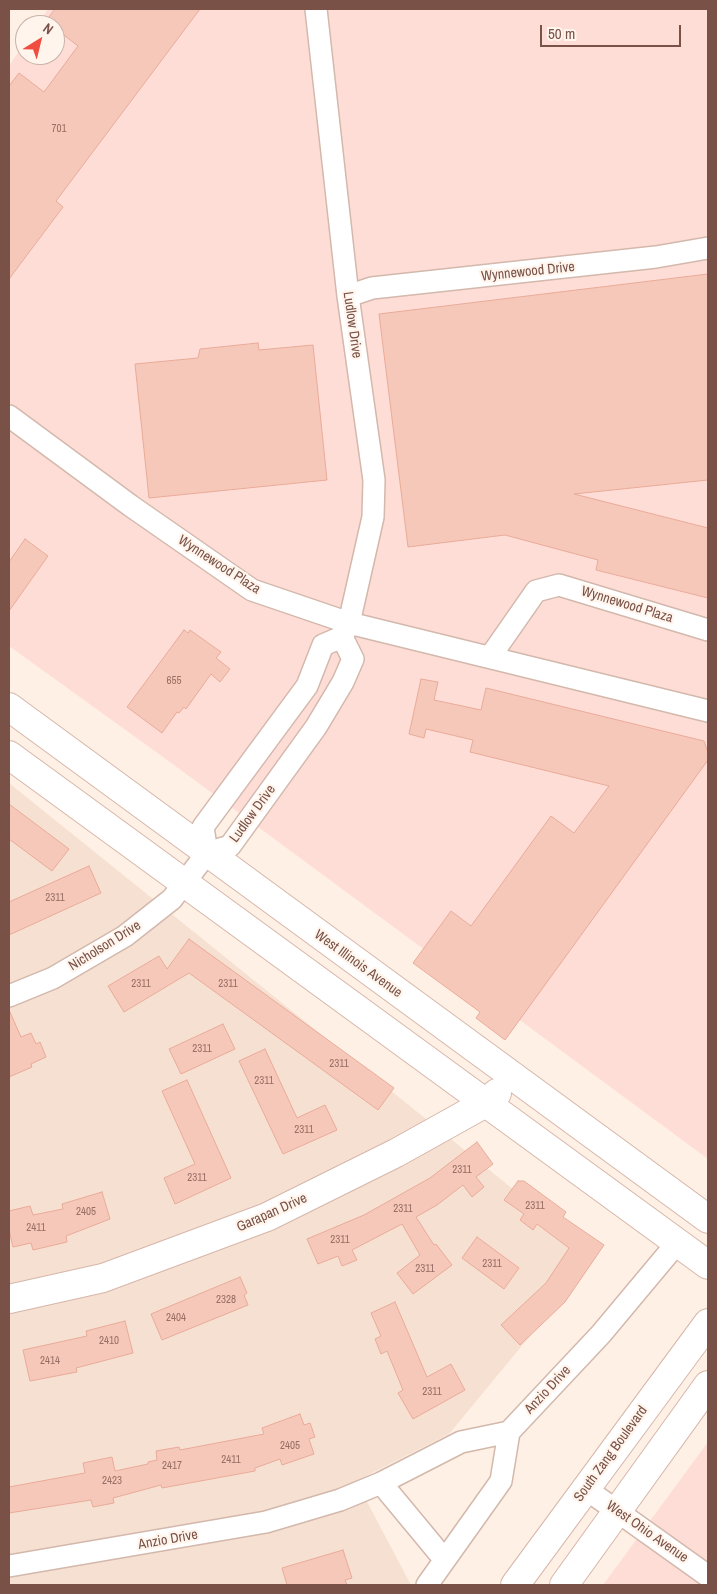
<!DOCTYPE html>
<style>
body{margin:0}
#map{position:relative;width:717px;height:1594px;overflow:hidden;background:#fef0e4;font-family:"Archivo Narrow",sans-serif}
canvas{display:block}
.frame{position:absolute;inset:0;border:10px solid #795147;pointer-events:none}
.north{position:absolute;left:15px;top:15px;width:50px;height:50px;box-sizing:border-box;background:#fff5ec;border:1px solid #c9b3aa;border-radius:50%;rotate:36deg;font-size:14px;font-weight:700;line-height:20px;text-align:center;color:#795147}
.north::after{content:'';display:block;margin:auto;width:18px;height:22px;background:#f14c40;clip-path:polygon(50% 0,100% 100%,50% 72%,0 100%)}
.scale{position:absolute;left:540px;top:25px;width:141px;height:22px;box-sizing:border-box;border:2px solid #795147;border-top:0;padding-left:6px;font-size:15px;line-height:18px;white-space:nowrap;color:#795147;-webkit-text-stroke:4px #fff5ec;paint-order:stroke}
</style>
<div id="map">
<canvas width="717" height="1594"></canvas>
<div class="frame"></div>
<div class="north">N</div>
<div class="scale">50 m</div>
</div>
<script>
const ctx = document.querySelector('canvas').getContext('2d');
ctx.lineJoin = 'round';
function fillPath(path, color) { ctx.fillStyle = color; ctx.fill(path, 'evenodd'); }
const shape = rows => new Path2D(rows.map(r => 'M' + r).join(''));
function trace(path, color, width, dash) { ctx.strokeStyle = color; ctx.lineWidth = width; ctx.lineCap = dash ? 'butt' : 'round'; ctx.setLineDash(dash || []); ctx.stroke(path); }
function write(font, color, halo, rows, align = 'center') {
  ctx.font = font + ' "Archivo Narrow",sans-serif'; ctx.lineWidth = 4.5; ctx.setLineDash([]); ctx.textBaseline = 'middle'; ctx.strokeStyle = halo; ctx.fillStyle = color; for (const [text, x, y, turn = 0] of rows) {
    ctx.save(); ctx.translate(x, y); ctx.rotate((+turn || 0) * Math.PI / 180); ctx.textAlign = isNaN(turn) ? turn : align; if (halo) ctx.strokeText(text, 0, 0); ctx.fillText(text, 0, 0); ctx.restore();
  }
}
fillPath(shape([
 [9,783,596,1256,449,1434,356,1481,411,1585,9,1585]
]), '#f6e0d2');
fillPath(shape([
 [48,9,708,9,708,1159,170,762,9,646,9,66,25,42,25,55,55,55,55,25,37,25],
 [708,1442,708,1585,603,1585]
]), '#ffddd7');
const building = shape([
 [55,9,200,9,56,201,63,207,9,279,9,86,19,73,44,92,78,46,55,28,55,25,46,21,55,9],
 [708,274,708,480,574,494,708,528,708,598,596,570,598,560,505,535,408,547,379,314,708,274],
 [258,343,259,350,313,345,327,480,149,498,135,364,198,358,200,349,258,343],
 [25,539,48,556,9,611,9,562,25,539],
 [184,630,188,633,190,630,221,652,216,658,230,669,220,682,211,674,186,709,184,707,179,713,177,712,162,733,127,707,184,630],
 [421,679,438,682,434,700,481,710,486,688,704,741,708,753,708,760,505,1040,476,1018,480,1012,413,963,451,911,471,926,551,816,574,833,609,786,470,752,473,740,426,729,424,738,409,734,421,679],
 [9,804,69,849,52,871,9,839,9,804],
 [89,866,101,893,9,935,9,902,89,866],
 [189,939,394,1088,378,1110,189,973,124,1012,108,986,159,956,167,969,189,939],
 [9,1010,21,1037,31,1033,36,1044,40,1042,46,1057,31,1064,32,1067,9,1077,9,1010],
 [223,1024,235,1049,181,1074,169,1049,223,1024],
 [265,1049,297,1118,325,1105,337,1130,283,1154,239,1061,265,1049],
 [187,1080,231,1178,175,1204,164,1178,195,1164,162,1091,187,1080],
 [477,1142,493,1164,476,1177,484,1187,472,1197,463,1185,437,1205,416,1217,434,1245,436,1244,452,1265,413,1294,397,1273,420,1255,402,1224,352,1250,357,1260,342,1266,338,1256,318,1264,307,1239,364,1215,430,1178,477,1142],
 [518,1181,524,1181,566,1212,563,1217,604,1245,565,1302,520,1345,501,1325,546,1283,569,1248,537,1224,533,1230,520,1220,524,1214,504,1200,518,1181],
 [102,1192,110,1219,66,1236,67,1242,33,1250,31,1243,13,1247,9,1230,9,1211,30,1206,33,1215,63,1209,62,1204,102,1192],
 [477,1237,519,1268,504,1289,462,1258,477,1237],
 [240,1277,247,1293,244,1295,248,1305,162,1340,151,1314,240,1277],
 [395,1302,427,1377,451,1364,465,1390,413,1419,398,1393,403,1390,387,1351,381,1354,375,1339,381,1336,371,1313,395,1302],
 [125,1321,133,1353,76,1368,77,1372,30,1381,23,1350,87,1336,86,1331,125,1321],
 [300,1414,304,1425,310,1423,315,1437,309,1439,314,1454,282,1465,280,1459,255,1468,255,1471,162,1488,161,1485,113,1498,114,1503,93,1507,91,1500,9,1513,9,1487,85,1473,83,1463,112,1457,115,1471,148,1464,148,1462,157,1460,156,1451,179,1447,180,1450,264,1434,262,1428,300,1414],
 [343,1550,352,1578,345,1580,347,1585,287,1585,282,1568,343,1550]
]);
fillPath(building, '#f6c8ba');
trace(building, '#eaab99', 1);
const street = shape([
 [348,296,372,288,656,257,708,248],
 [9,416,131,506,252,590,349,623,708,711],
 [490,657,536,591,559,585,708,630],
 [207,853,203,827,307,686,323,645,342,637,349,623,373,517,374,480,348,296,316,9],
 [207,853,230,846,316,727,343,682,353,659,342,637],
 [9,996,53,978,125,936,172,899,207,853],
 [381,1483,444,1559],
 [586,1489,708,1576],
 [9,1566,266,1522,340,1500,381,1483,461,1442,509,1432,601,1334,677,1243],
 [427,1585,501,1481,509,1432]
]);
const secondary = shape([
 [9,707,708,1219],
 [9,755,708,1265],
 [9,1299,103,1278,267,1217,396,1153,484,1104,497,1093],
 [515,1585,708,1323],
 [564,1585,708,1385]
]);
trace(street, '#d3b8ac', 24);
trace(secondary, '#d6b6a9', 30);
trace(street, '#fff', 21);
trace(secondary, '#fff', 28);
write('11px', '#986f64', null, [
 ["701",59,129],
 ["655",174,681],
 ["2311",55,898],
 ["2311",141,984],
 ["2311",228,984],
 ["2311",202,1049],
 ["2311",339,1064],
 ["2311",264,1081],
 ["2311",304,1130],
 ["2311",462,1170],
 ["2311",197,1178],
 ["2311",535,1206],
 ["2311",403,1209],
 ["2405",86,1212],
 ["2411",36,1228],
 ["2311",340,1240],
 ["2311",492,1264],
 ["2311",425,1269],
 ["2328",226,1300],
 ["2404",176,1318],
 ["2410",109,1341],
 ["2414",50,1361],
 ["2311",432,1392],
 ["2405",290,1446],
 ["2411",231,1460],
 ["2417",172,1466],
 ["2423",112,1481]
]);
write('14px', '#795147', '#fff5ec', [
 ["Wynnewood Drive",528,272,-6],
 ["Ludlow Drive",352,325,82],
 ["Wynnewood Plaza",219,565,33],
 ["Wynnewood Plaza",627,605,17],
 ["Ludlow Drive",253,814,-54],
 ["Nicholson Drive",105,946,-32],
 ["West Illinois Avenue",358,964,36],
 ["Garapan Drive",272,1213,-24],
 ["Anzio Drive",548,1390,-47],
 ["South Zang Boulevard",611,1454,-54],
 ["West Ohio Avenue",647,1532,35],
 ["Anzio Drive",168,1540,-10]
]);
</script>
